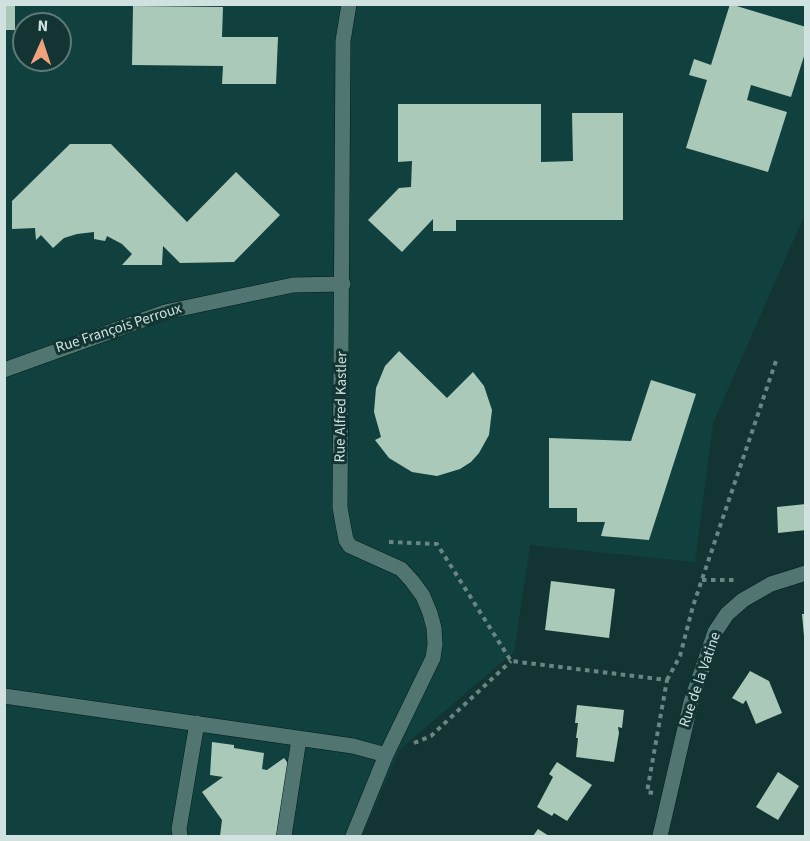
<!DOCTYPE html>
<meta charset="utf-8">
<style>
body{margin:0}
#map{position:relative;width:810px;height:841px;overflow:hidden;background:#123533;font-family:"Source Sans 3",sans-serif}
canvas{display:block}
.frame{position:absolute;inset:0;border:6px solid #cfe2df;pointer-events:none}
.north{position:absolute;left:12px;top:12px;width:60px;height:60px;box-sizing:border-box;background:#123533;border:2px solid #5e7a78;border-radius:50%;rotate:3deg;font-size:16px;font-weight:700;line-height:24px;text-align:center;color:#cfe2df}
.north::after{content:'';display:block;margin:auto;width:21px;height:27px;background:#f1a17c;clip-path:polygon(50% 0,100% 100%,50% 72%,0 100%)}
</style>
<div id="map">
<canvas width="810" height="841"></canvas>
<div class="frame"></div>
<div class="north">N</div>
</div>
<script>
const ctx = document.querySelector('canvas').getContext('2d');
ctx.lineJoin = 'round';
function fillPath(path, color) { ctx.fillStyle = color; ctx.fill(path, 'evenodd'); }
const shape = rows => new Path2D(rows.map(r => 'M' + r).join(''));
function trace(path, color, width, dash) { ctx.strokeStyle = color; ctx.lineWidth = width; ctx.lineCap = dash ? 'butt' : 'round'; ctx.setLineDash(dash || []); ctx.stroke(path); }
function write(font, color, halo, rows, align = 'center') {
  ctx.font = font + ' "Source Sans 3",sans-serif'; ctx.lineWidth = 6; ctx.setLineDash([]); ctx.textBaseline = 'middle'; ctx.strokeStyle = halo; ctx.fillStyle = color; for (const [text, x, y, turn = 0] of rows) {
    ctx.save(); ctx.translate(x, y); ctx.rotate((+turn || 0) * Math.PI / 180); ctx.textAlign = isNaN(turn) ? turn : align; if (halo) ctx.strokeText(text, 0, 0); ctx.fillText(text, 0, 0); ctx.restore();
  }
}
fillPath(shape([
 [5,5,805,5,805,214,713,423,695,562,530,545,514,652,400,749,362,836,5,836],
 [24,24,60,24,60,60,24,60]
]), '#11413e');
fillPath(shape([
 [4,4,15,4,15,30,4,30],
 [730,4,806,27,806,50,791,97,751,85,747,100,787,112,768,172,686,148,707,80,689,75,694,59,711,65],
 [133,6,223,7,222,37,278,37,276,84,222,84,223,66,132,65],
 [398,104,541,104,541,162,573,161,572,113,623,113,623,220,456,220,456,231,433,231,433,219,402,252,368,220,399,188,411,187,412,161,398,162],
 [70,144,111,144,187,222,236,172,280,215,234,262,180,263,163,246,162,265,122,265,132,254,122,244,107,236,105,241,94,239,94,232,77,234,64,238,53,248,41,235,36,240,35,228,12,229,12,201],
 [399,351,447,398,473,372,484,386,492,410,489,435,479,453,471,462,460,469,437,476,412,472,389,458,375,440,381,437,374,412,376,388,385,366],
 [651,380,696,394,649,540,601,536,605,522,577,522,577,508,549,508,549,438,631,441],
 [806,504,806,530,778,533,777,507],
 [551,581,615,589,609,638,545,630],
 [802,614,806,614,806,636,804,636],
 [750,671,769,681,782,713,756,724,746,700,743,704,732,698],
 [577,705,624,710,622,728,618,727,619,733,614,762,576,757,578,738,576,738,578,723,575,723],
 [212,742,234,745,234,748,264,753,262,769,267,770,284,758,298,777,282,836,220,836,222,820,202,792,223,777,210,775],
 [557,762,592,785,567,821,554,813,552,816,537,807,553,777,549,774],
 [778,772,799,786,778,820,756,807],
 [538,829,549,836,533,836]
]), '#abc9b8');
const minor = shape([
 [349,4,343,41,340,507,342,519,346,540,350,546,401,569,412,581,423,596,430,613,434,628,435,644,433,658,386,755,353,836],
 [4,370,165,312,293,285,343,284],
 [4,696,353,746,386,755],
 [180,836,179,829,197,723],
 [284,836,299,739],
 [660,836,691,702,715,632,727,614,743,600,771,584,806,573]
]);
trace(minor, '#021b1a', 16);
trace(shape([
 [389,542,437,544,511,661,667,680,647,792,653,793],
 [702,580,737,580],
 [667,680,680,656,693,606,777,358],
 [414,743,431,736,511,661]
]), '#6a8683', 4, [4.5, 4.5]);
trace(minor, '#517571', 15);
write('15px', '#cfe2df', '#123533', [
 ["Rue François Perroux",119,329,-18],
 ["Rue Alfred Kastler",342,407,-89],
 ["Rue de la Vatine",701,680,-71]
]);
</script>
